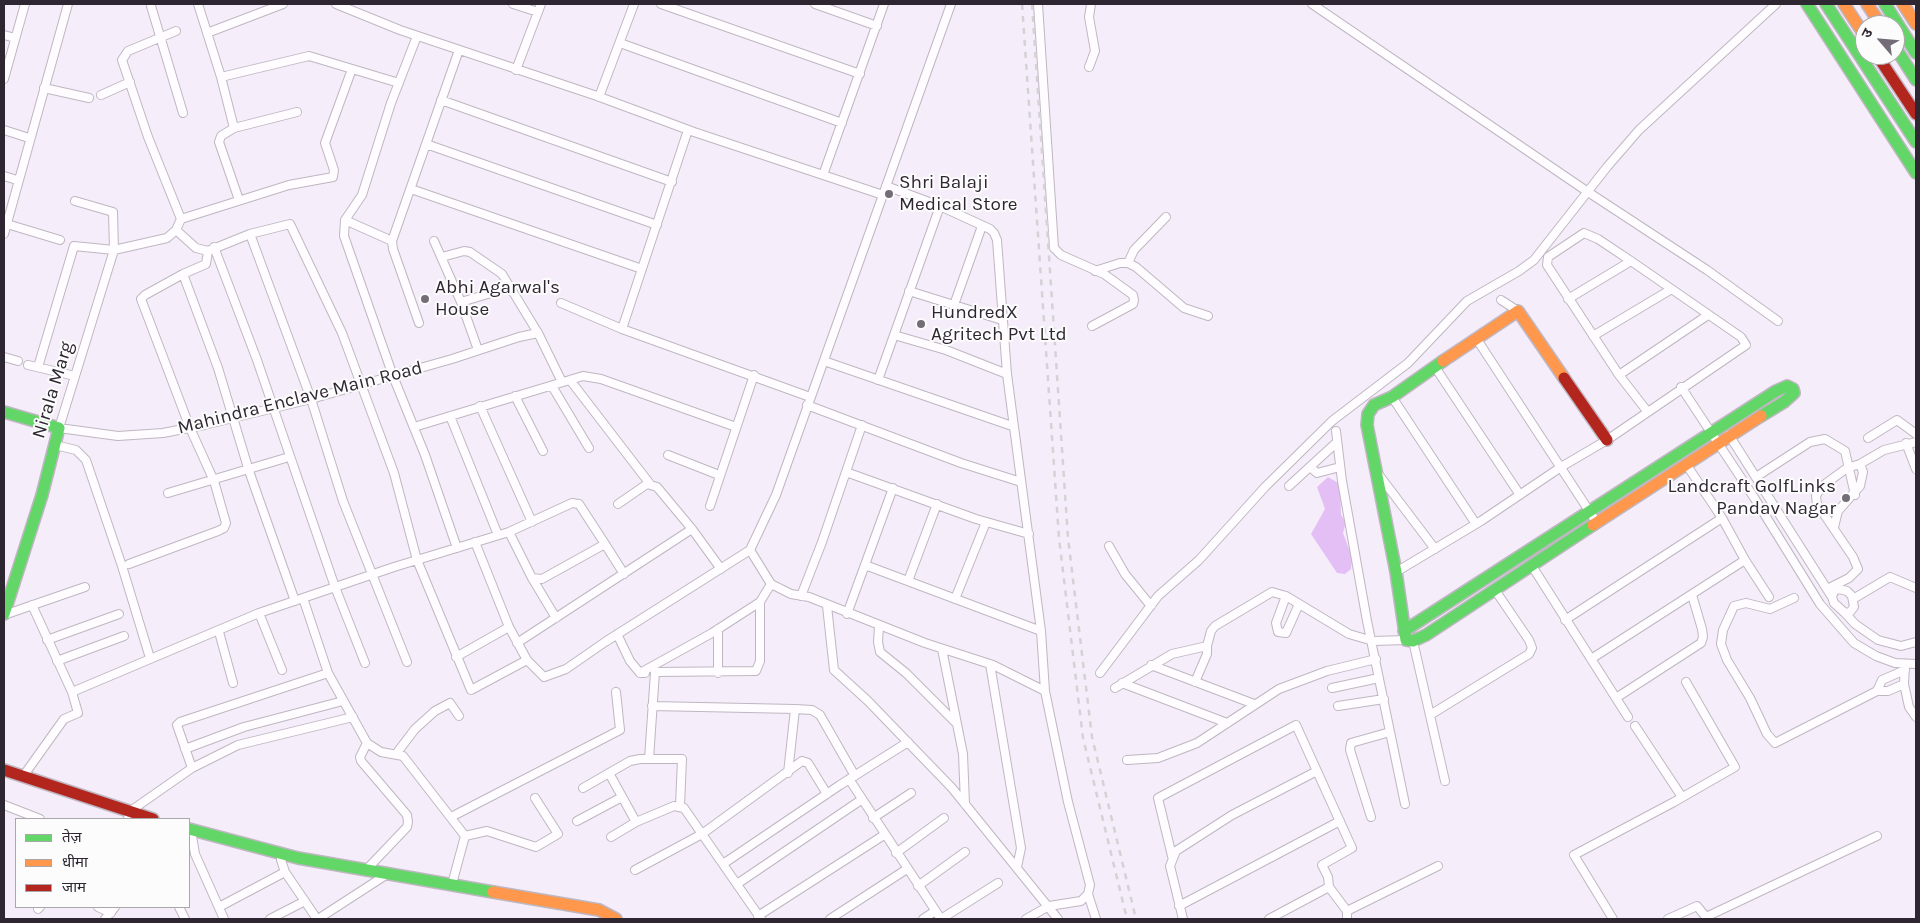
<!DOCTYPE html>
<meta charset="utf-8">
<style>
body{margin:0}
#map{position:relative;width:1920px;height:923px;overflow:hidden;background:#f6edfa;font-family:Karla,"Noto Sans Devanagari",sans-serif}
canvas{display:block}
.frame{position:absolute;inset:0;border:5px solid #2e2731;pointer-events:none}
.legend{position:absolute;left:15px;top:818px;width:175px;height:90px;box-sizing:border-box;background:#fcfcfc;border:1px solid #aaa7ab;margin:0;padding:6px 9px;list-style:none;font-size:15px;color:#2e2731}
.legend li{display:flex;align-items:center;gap:10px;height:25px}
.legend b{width:25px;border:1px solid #aaa7ab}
.north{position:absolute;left:1855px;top:15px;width:50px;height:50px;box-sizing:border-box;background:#fcfcfc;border:1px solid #aaa7ab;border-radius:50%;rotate:297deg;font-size:14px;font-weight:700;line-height:20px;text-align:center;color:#2e2731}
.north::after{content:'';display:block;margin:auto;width:18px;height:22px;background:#746c77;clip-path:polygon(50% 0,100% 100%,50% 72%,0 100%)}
</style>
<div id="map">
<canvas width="1920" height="923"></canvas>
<div class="frame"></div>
<ul class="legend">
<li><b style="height:6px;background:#63d668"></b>तेज़</li>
<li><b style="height:6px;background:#ff974d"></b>धीमा</li>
<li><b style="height:6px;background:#b3261e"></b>जाम</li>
</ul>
<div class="north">उ</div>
</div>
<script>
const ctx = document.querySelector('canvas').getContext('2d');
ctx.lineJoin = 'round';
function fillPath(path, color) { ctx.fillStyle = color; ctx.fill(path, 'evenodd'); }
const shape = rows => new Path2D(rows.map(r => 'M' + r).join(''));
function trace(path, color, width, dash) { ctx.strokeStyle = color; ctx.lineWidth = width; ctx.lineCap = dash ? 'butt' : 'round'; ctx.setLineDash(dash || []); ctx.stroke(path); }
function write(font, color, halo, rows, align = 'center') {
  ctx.font = font + ' Karla,sans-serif'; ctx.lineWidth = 4; ctx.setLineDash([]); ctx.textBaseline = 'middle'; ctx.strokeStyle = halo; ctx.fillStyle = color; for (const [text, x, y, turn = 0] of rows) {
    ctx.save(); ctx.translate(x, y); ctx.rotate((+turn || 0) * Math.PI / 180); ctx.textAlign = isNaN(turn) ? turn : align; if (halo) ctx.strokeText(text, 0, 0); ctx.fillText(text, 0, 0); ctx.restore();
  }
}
fillPath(shape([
 [1328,477,1340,484,1341,515,1346,522,1343,533,1352,557,1351,569,1345,574,1337,573,1311,534,1325,509,1317,487]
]), '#e4bff6');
const street = shape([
 [198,4,221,77,234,128,297,112],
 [336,4,400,30,597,96,694,132,883,195],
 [513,4,538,12],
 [661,4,860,74],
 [815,4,877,26],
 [1038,4,1054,248,1061,255,1104,274,1133,295,1134,300,1133,304,1092,326],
 [1312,4,1588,192,1707,270,1778,321],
 [151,6,183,113],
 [176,31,128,51,122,60,148,137,181,219],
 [207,33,283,4],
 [4,35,15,38],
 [417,36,391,103,362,195,345,220,344,236,393,376,425,455,457,548],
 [620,43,842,123],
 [1089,67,1095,51,1089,17,1091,4],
 [516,70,541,4],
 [221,77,309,56,399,83],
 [4,79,25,4],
 [44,88,89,98],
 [101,95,130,82],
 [599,97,634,4],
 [441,100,672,182],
 [234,128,221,136,219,142,239,200],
 [4,130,29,138],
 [426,144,657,225],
 [823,175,884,4],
 [4,176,17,180],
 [886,186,940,206,990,229,994,233,997,240,1007,374,1041,631,1045,691,1068,802,1090,885,1088,894,1081,901,1049,906,1026,919],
 [411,189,642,269],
 [75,201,113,212,114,250,59,428,118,436,163,433,204,425,311,399,452,359,519,337,538,333],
 [345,220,392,241],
 [7,224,60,240],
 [176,230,196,248,208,251,250,234,290,224,342,333,394,473,417,560,471,690,527,660],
 [4,234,68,4],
 [250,234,311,399,343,501,407,662],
 [434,241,461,302,478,350],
 [214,247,257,360,335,587,365,663],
 [442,257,464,251,470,252,502,274,538,333,562,382],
 [1128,263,1134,250,1166,217],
 [1095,271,1120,263,1128,263,1136,267,1184,308,1208,316],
 [183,274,218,368,249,471,295,601],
 [909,291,1002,320],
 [1568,299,1631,261],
 [1501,300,1518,311],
 [461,302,511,287],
 [561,303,622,329,810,397],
 [954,305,982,226],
 [419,323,393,249,392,241,459,50],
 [622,329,688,130],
 [894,335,946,350,1007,374],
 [1593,336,1670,290],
 [1476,338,1597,523],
 [4,357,18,361],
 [824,361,1012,426],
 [28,365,75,376],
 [38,367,74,246,114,250,167,238,176,230,181,219,289,185,333,177,334,170,325,143,352,69],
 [1435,367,1520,495],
 [1619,375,1708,315],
 [570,380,650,484],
 [878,380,940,206],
 [552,386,589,448],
 [1681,387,1755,499,1820,604,1854,643,1876,656,1895,663,1916,664],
 [515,396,543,451],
 [1392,397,1476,524],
 [807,405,961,463,1021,482],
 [480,406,532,522],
 [450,416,498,535],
 [414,427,583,376,601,379,736,427],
 [1336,431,1342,481,1367,621,1405,804],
 [1729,435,1832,597],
 [1868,438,1897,420,1916,434],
 [1906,443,1916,469],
 [55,445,76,450,86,460,122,566,150,658],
 [668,455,719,475],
 [1310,467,1317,473,1340,467],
 [846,472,976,519,1029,534],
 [1379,475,1435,549],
 [1756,477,1810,442,1825,439,1845,451,1855,495],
 [1289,486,1337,442],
 [168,493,289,457],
 [618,504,647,484,657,487,692,529,721,569],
 [710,506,754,375],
 [1834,527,1838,511,1860,486,1863,472,1860,464],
 [509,532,532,578,542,579,605,544,624,574],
 [475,542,509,627,527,660,544,677,566,669,605,642,750,550,776,495,951,4],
 [1109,546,1125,574,1151,606],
 [750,550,771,584,791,594,809,597,925,643,993,665,1045,691],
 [1745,560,1769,597],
 [129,564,218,531,224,528,226,523,214,481,190,428,141,299,145,295,183,274,206,264,208,251],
 [865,565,1041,631],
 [1532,566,1628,717],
 [1396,572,1481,521,1561,467,1607,440,1746,345,1741,337,1631,261,1598,239,1584,233,1548,257,1547,265,1619,375,1647,411],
 [532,578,556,618],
 [908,581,937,504],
 [1827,589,1849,578,1858,569,1853,557,1817,504,1816,496,1821,487,1847,468,1860,464,1884,450,1916,442],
 [1839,589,1847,591,1852,596,1854,607,1850,612,1845,613,1834,603,1832,597,1834,591,1839,589],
 [801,596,822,542,862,425],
 [1286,596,1276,623,1278,632,1286,633,1299,604],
 [303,598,328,673,367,743,381,752,403,756,465,836,452,884],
 [1794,598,1770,609,1746,603,1734,606,1723,630,1721,644,1727,660,1750,698,1767,734,1775,743,1877,691,1888,691,1904,684],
 [955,599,986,522],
 [1853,599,1890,577,1916,588],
 [32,605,72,692],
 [827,606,834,670,868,701,952,788,1058,919],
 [259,613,282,670],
 [1845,613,1855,624,1878,640,1901,646,1916,642],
 [847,614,893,488],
 [4,615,85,587],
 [1565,620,1722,518],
 [879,626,878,642,880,652,906,673,955,722],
 [718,629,718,673],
 [219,632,233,683],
 [617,634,630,661,640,673,645,673],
 [47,640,119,614],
 [1413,641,1445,781],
 [517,643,692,529],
 [942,649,963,754,965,804],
 [456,657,509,627],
 [1591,659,1745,560,1722,518,1686,464],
 [57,661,124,636],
 [990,664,1021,848,1017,867],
 [1151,665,1254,704],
 [1905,665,1904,684,1909,707,1916,717],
 [640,673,712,633,760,602,771,584],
 [1100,673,1158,596,1199,560,1265,487,1332,421,1408,363,1467,301,1519,271,1534,260,1607,167,1639,130,1776,4],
 [1195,682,1207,654,1207,646],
 [1122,683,1227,723],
 [1115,688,1172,654,1207,646,1211,631,1215,626,1272,592,1286,596,1349,634,1373,641,1406,640],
 [1332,688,1379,678],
 [1877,691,1882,680,1905,670],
 [1616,698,1701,643,1703,637,1702,629,1692,595],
 [652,706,795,709,788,773],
 [1338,706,1384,699],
 [795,709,812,710,820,715,855,776],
 [1430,715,1529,654,1532,648,1529,640,1495,590],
 [1635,726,1682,797],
 [185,749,244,727,343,701],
 [396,754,415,729,435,711,450,703,459,716],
 [649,759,655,672,756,671,760,661,760,602],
 [1127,760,1158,758,1197,743,1279,689,1327,671,1376,659],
 [192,768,177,725,180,722,328,673],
 [609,773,636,822],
 [24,775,64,719,78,713,72,692,259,613,394,567,509,532,572,503,579,504,605,544],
 [849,779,941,919],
 [583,788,630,761,640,759,682,759,680,806],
 [4,805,40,819],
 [451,817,620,730,616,692],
 [1371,817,1350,750,1351,743,1390,732],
 [873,818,911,793],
 [128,819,129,812,192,768,238,745,353,717],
 [577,821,622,797],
 [191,830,195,854,224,919],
 [465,836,487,831,536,847,558,834,535,798],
 [611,837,636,822,674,806,684,808,702,834,635,870],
 [281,853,281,860,285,872],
 [896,853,944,818],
 [1172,856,1158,798,1296,725,1352,848,1322,865,1328,877,1329,887],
 [723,864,840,785,908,742],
 [367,869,407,827,408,822,407,815,361,761,360,757,367,743],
 [737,884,861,800],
 [918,886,965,852],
 [1088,894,1096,919],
 [1179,906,1340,821],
 [98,907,111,913],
 [179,907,185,919],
 [219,907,285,872,317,919],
 [38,909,40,907],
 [758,916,884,835],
 [105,919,115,907],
 [270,919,305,901],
 [318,919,389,873],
 [761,919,702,834,802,761,808,763,827,794],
 [830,919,907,869],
 [923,919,935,911],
 [941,919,998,883],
 [1183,919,1170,866,1176,851,1232,815,1317,771],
 [1269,919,1329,887,1347,911],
 [1347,919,1347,911,1351,909,1438,866],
 [1613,919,1574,855,1674,802,1735,767,1686,682],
 [1668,919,1697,906,1706,917],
 [1707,919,1706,917,1877,836]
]);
const fast = shape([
 [1807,4,1916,173],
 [1826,4,1916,142],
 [1885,4,1916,53],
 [1895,47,1916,80],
 [1443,361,1392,397,1374,405,1368,414,1367,425,1396,572,1406,640,1413,641,1426,635,1593,525],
 [4,412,59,428,42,495,4,614],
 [1404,631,1776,391,1787,386,1793,389,1794,393,1784,402,1761,416],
 [189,829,298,858,493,892]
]);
const slow = shape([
 [1844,4,1865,36],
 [1867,4,1881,25],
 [1903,4,1916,24],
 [1443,361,1518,311,1564,378],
 [1593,525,1761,416],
 [493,892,599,910,616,919]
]);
const jam = shape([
 [1877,55,1916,114],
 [1564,378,1607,440],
 [4,770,153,819]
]);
trace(street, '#beb7c1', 10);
trace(fast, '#beb7c1', 14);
trace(slow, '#beb7c1', 14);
trace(jam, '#beb7c1', 14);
trace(street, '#fefcfe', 8);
trace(fast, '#63d668', 11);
trace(slow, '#ff974d', 11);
trace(jam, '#b3261e', 11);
trace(shape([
 [1022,4,1059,538,1083,738,1127,919],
 [1032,4,1068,538,1092,737,1136,919]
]), '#d4d2d5', 2.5, [6, 6]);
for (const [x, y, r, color] of [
 [889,194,5,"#746c77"],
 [425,299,5,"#746c77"],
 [921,324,5,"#746c77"],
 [1846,498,5,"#746c77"]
]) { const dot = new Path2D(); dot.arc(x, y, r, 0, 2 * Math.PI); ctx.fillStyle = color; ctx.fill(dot); trace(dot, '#fcfcfc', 2); }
write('19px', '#2e2731', '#fcfcfc', [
 ["Shri Balaji",899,183],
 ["Medical Store",899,205],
 ["Abhi Agarwal's",435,288],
 ["House",435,310],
 ["HundredX",931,313],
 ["Agritech Pvt Ltd",931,335],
 ["Landcraft GolfLinks",1836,487,"right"],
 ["Pandav Nagar",1836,509,"right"]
], 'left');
write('19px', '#2e2731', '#fcfcfc', [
 ["Nirala Marg",53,390,-73],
 ["Mahindra Enclave Main Road",300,398,-14]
]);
</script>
